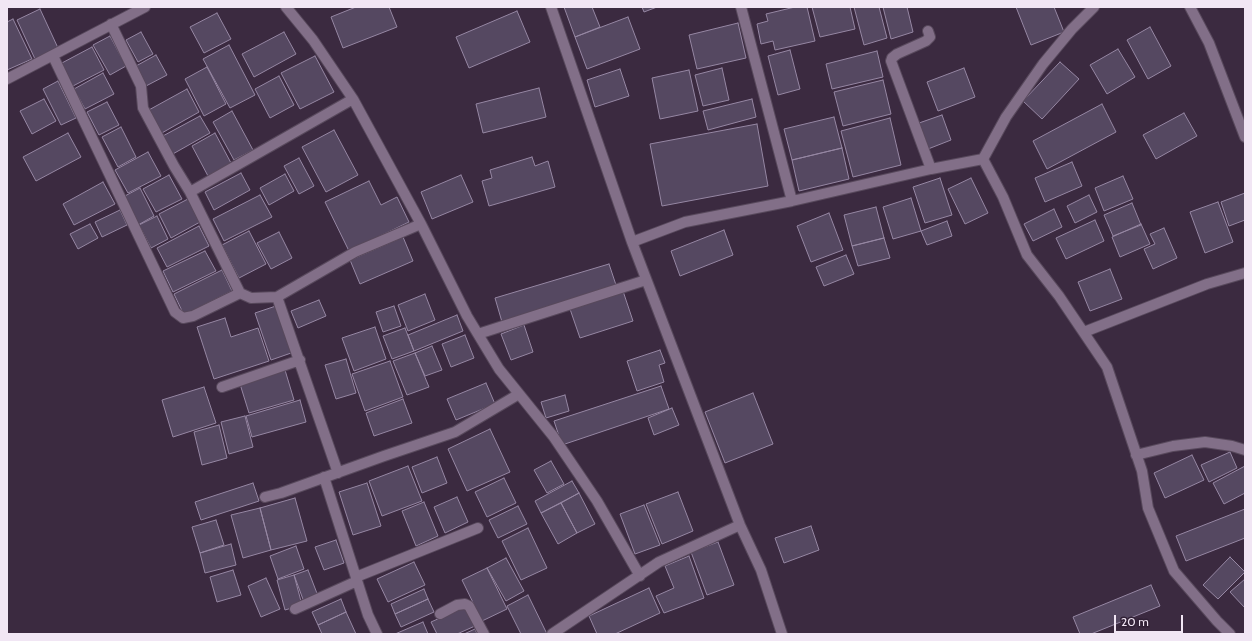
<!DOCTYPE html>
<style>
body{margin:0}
#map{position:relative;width:1252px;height:641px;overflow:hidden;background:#3b2a40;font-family:Cabin,sans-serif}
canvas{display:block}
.frame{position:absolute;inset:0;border:8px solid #f1e6f4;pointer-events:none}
.scale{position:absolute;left:1114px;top:615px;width:69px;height:18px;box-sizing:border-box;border:2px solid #f1e6f4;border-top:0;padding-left:5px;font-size:12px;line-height:14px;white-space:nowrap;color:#f1e6f4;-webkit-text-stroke:3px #312136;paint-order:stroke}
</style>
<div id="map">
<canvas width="1252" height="641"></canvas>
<div class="frame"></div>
<div class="scale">20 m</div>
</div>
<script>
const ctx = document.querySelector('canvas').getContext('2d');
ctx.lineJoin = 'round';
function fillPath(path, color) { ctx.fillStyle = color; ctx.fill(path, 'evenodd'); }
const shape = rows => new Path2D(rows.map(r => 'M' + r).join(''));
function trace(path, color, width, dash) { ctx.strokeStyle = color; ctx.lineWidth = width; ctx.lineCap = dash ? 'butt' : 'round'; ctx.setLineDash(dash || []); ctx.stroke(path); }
const building = shape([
 [356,7,389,7,397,27,343,48,331,17,356,7],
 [564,7,592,7,600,27,575,37,564,7],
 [642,7,657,7,644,12,642,7],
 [795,7,807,7,815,41,775,50,773,41,761,44,757,24,768,21,766,14,795,7],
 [812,7,850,7,855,29,820,37,812,7],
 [854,7,879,7,887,38,864,45,854,7],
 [883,7,907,7,913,32,891,39,883,7],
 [1016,7,1054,7,1064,32,1031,45,1016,7],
 [40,9,58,48,35,59,17,20,40,9],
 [517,11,530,42,469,68,456,37,517,11],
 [217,13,231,39,204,53,190,27,217,13],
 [628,17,640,49,587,69,575,37,628,17],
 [13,19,32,59,7,70,7,22,13,19],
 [738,23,746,58,697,69,689,35,738,23],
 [1150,27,1171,66,1148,79,1127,40,1150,27],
 [141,32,153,54,138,62,126,40,141,32],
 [284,32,296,54,254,77,242,54,284,32],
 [110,36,126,66,110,75,93,45,110,36],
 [229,45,255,95,230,108,203,59,229,45],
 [92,47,104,70,71,87,60,64,92,47],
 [1118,49,1135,77,1107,94,1090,65,1118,49],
 [790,50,800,89,778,95,768,56,790,50],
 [877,51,883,77,832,89,826,64,877,51],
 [156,55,167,75,146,86,136,66,156,55],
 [315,56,334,92,300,109,281,73,315,56],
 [1060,62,1079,79,1042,119,1023,101,1060,62],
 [207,67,226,104,204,116,185,79,207,67],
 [722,68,729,100,703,106,695,75,722,68],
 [964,68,975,97,938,111,927,82,964,68],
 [620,69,629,96,595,107,587,80,620,69],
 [689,70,698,111,660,119,652,78,689,70],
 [103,73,114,94,85,109,74,89,103,73],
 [279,76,294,105,270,118,255,89,279,76],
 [883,80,891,114,843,126,834,92,883,80],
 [58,81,76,118,61,125,43,89,58,81],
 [539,88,546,117,483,133,476,104,539,88],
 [187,89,199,112,160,134,147,111,187,89],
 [44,99,56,121,32,134,20,111,44,99],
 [752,99,756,117,708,130,703,111,752,99],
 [107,102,119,125,99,135,87,112,107,102],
 [1102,104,1116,132,1047,169,1033,141,1102,104],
 [232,111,253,150,234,160,213,122,232,111],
 [1184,113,1197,136,1156,159,1143,135,1184,113],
 [942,115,951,140,928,149,919,123,942,115],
 [200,116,210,133,171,155,161,137,200,116],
 [834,117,842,148,792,160,784,129,834,117],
 [890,118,901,165,853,177,841,131,890,118],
 [757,124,768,186,662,206,650,144,757,124],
 [121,127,136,157,118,167,102,137,121,127],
 [334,130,358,175,326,192,302,147,334,130],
 [68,133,81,157,36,181,23,157,68,133],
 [215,133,231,163,208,176,192,146,215,133],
 [842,148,849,179,799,191,792,160,842,148],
 [148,152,161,176,128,193,115,170,148,152],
 [532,157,535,166,548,161,555,187,489,206,482,181,492,178,490,170,532,157],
 [299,158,314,186,299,194,284,166,299,158],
 [1072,162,1082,186,1045,202,1035,178,1072,162],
 [241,173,250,190,214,210,205,192,241,173],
 [285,174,294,191,269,205,260,188,285,174],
 [169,175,182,199,156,212,143,189,169,175],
 [461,175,473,202,432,219,421,192,461,175],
 [1123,176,1133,199,1104,211,1095,188,1123,176],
 [940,178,952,215,925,223,913,187,940,178],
 [971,178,988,213,965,224,948,189,971,178],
 [369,181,381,205,397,197,409,222,349,251,325,202,369,181],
 [103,182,115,204,74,225,63,204,103,182],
 [140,188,154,216,138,225,123,197,140,188],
 [1245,193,1245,220,1229,226,1221,202,1245,193],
 [260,195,272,217,224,241,213,219,260,195],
 [1089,195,1097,212,1075,223,1067,206,1089,195],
 [911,198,921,231,893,239,883,207,911,198],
 [188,199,200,222,171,238,159,214,188,199],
 [1218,202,1233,242,1205,253,1190,212,1218,202],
 [1132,203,1141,225,1113,236,1104,215,1132,203],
 [876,207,884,238,852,246,844,215,876,207],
 [1054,209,1062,227,1033,241,1024,224,1054,209],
 [120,210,127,225,102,237,95,222,120,210],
 [829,213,843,250,811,262,797,226,829,213],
 [157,216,168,239,151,248,139,225,157,216],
 [1095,220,1104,241,1066,259,1056,238,1095,220],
 [947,221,952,236,927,245,921,231,947,221],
 [90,224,98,238,78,249,70,234,90,224],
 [1141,224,1150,244,1120,257,1112,237,1141,224],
 [199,226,209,246,167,267,157,248,199,226],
 [1164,228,1177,258,1153,269,1144,249,1155,244,1150,234,1164,228],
 [724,230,733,255,680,276,671,251,724,230],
 [249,231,266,264,239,278,222,245,249,231],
 [279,232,292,258,271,269,257,243,279,232],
 [403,237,413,261,360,284,350,260,403,237],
 [884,238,890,258,858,266,852,246,884,238],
 [205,251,216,271,173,292,163,271,205,251],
 [846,255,854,274,824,286,816,267,846,255],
 [609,264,617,288,502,322,495,298,609,264],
 [1110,269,1122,299,1090,311,1078,282,1110,269],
 [222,270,232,291,184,315,174,294,222,270],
 [623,291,633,321,580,338,570,309,623,291],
 [425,294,435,320,408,331,398,305,425,294],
 [319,300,326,316,298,328,291,311,319,300],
 [279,305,294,352,271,360,255,313,279,305],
 [394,306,401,326,383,332,376,312,394,306],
 [457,315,463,331,414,351,408,335,457,315],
 [225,318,231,337,258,328,269,361,214,379,197,327,225,318],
 [524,325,533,352,511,360,501,334,524,325],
 [375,327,386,359,354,371,342,338,375,327],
 [405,328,414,351,392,359,383,336,405,328],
 [465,335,474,358,451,367,442,344,465,335],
 [432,346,442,370,425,376,415,353,432,346],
 [660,350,665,363,659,365,664,382,637,391,627,361,660,350],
 [415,353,429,387,407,395,393,361,415,353],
 [346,359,356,393,336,399,325,365,346,359],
 [390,361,403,397,365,411,352,374,390,361],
 [285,370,294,400,249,413,240,384,285,370],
 [486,383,495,404,456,420,447,399,486,383],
 [661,386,669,409,562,445,554,421,661,386],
 [204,387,216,423,173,437,162,400,204,387],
 [753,393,773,444,725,463,705,412,753,393],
 [565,395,569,411,546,418,541,402,565,395],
 [403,399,412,423,374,436,366,413,403,399],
 [300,400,306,422,252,437,246,416,300,400],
 [672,408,679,425,654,435,648,418,672,408],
 [245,416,253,447,229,454,221,422,245,416],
 [219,425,227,458,202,465,194,432,219,425],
 [490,429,510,472,467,491,448,449,490,429],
 [1230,452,1237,468,1209,482,1201,465,1230,452],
 [1192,455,1204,480,1165,498,1154,473,1192,455],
 [437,457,447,483,422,493,412,467,437,457],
 [551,461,564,484,547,493,534,470,551,461],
 [408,466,422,501,382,516,369,481,408,466],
 [1245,466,1245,493,1224,504,1213,483,1245,466],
 [504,478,516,503,487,517,475,492,504,478],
 [572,481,579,493,541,513,535,501,572,481],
 [253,483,259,501,201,520,195,502,253,483],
 [367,483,381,526,353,535,339,492,367,483],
 [678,492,693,531,662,544,646,504,678,492],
 [579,493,595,524,577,533,561,503,579,493],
 [457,497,468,522,445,533,434,507,457,497],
 [295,498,307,541,271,550,260,508,295,498],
 [424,502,438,536,416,546,402,511,424,502],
 [561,503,577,533,558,544,541,513,561,503],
 [644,505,660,545,635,554,620,514,644,505],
 [518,506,527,524,498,538,489,520,518,506],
 [260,508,271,550,243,558,231,515,260,508],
 [1245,509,1245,538,1186,561,1176,536,1245,509],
 [216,520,224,545,200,553,192,527,216,520],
 [811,526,819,550,784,563,775,538,811,526],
 [528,528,547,568,521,580,502,541,528,528],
 [336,540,344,563,324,570,315,547,336,540],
 [718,542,734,585,707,595,691,552,718,542],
 [231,544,236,565,205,573,200,553,231,544],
 [296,546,304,569,278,579,270,556,296,546],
 [689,556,704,598,664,613,656,596,674,588,665,566,689,556],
 [1230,557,1245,572,1218,599,1203,585,1230,557],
 [506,558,524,591,506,601,487,568,506,558],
 [414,562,425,585,388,602,377,579,414,562],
 [487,568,507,609,482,621,462,580,487,568],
 [233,570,241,595,217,602,210,577,233,570],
 [308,570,318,596,304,602,294,575,308,570],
 [294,575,302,605,285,610,277,580,294,575],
 [266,578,280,609,261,617,248,586,266,578],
 [1245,579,1245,608,1230,592,1245,579],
 [1151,585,1160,606,1091,634,1080,634,1073,617,1151,585],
 [649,588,660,613,615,634,597,634,589,616,649,588],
 [424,589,428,599,395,614,391,604,424,589],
 [528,595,547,634,521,634,507,606,528,595],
 [341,599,346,612,318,625,312,612,341,599],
 [428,599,434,612,401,627,395,614,428,599],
 [467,606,475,626,457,634,437,634,431,622,467,606],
 [346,612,356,634,322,634,318,625,346,612],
 [423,622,428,634,395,634,423,622],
 [475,629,477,634,464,634,475,629]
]);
fillPath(building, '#554861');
trace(building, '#9687a3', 1);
const minor = shape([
 [286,7,313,40,353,99,421,224,467,316,499,369,553,436,597,501,640,576],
 [551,7,632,242,740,525,761,570,782,634],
 [741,7,792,201],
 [1190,7,1209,43,1245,137],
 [111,24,141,86,143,108,174,166,190,192,240,293,251,298,277,297,355,252,421,224],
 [928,31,930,37,926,41,897,54,892,58,891,61,931,169],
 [53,56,175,312,183,318,193,316,240,293],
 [7,79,145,7],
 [983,159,1006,117,1043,64,1072,29,1094,7],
 [190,192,353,99],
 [632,242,685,222,792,201,931,169,983,159,1003,197,1027,255,1059,296,1107,367,1142,471,1148,508,1174,571,1217,621,1230,634],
 [277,297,338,473],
 [1084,332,1207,284,1245,273],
 [478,334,646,280],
 [222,387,300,360],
 [1136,455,1173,446,1205,442,1232,446,1245,450],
 [324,477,368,615,377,634],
 [265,497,281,493,384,456,455,432,519,394],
 [356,577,478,528],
 [295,609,357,581],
 [440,614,457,605,465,604,469,606,484,634],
 [552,634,659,562,740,525]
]);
trace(minor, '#58495c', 12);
trace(minor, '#826f88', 10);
</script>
